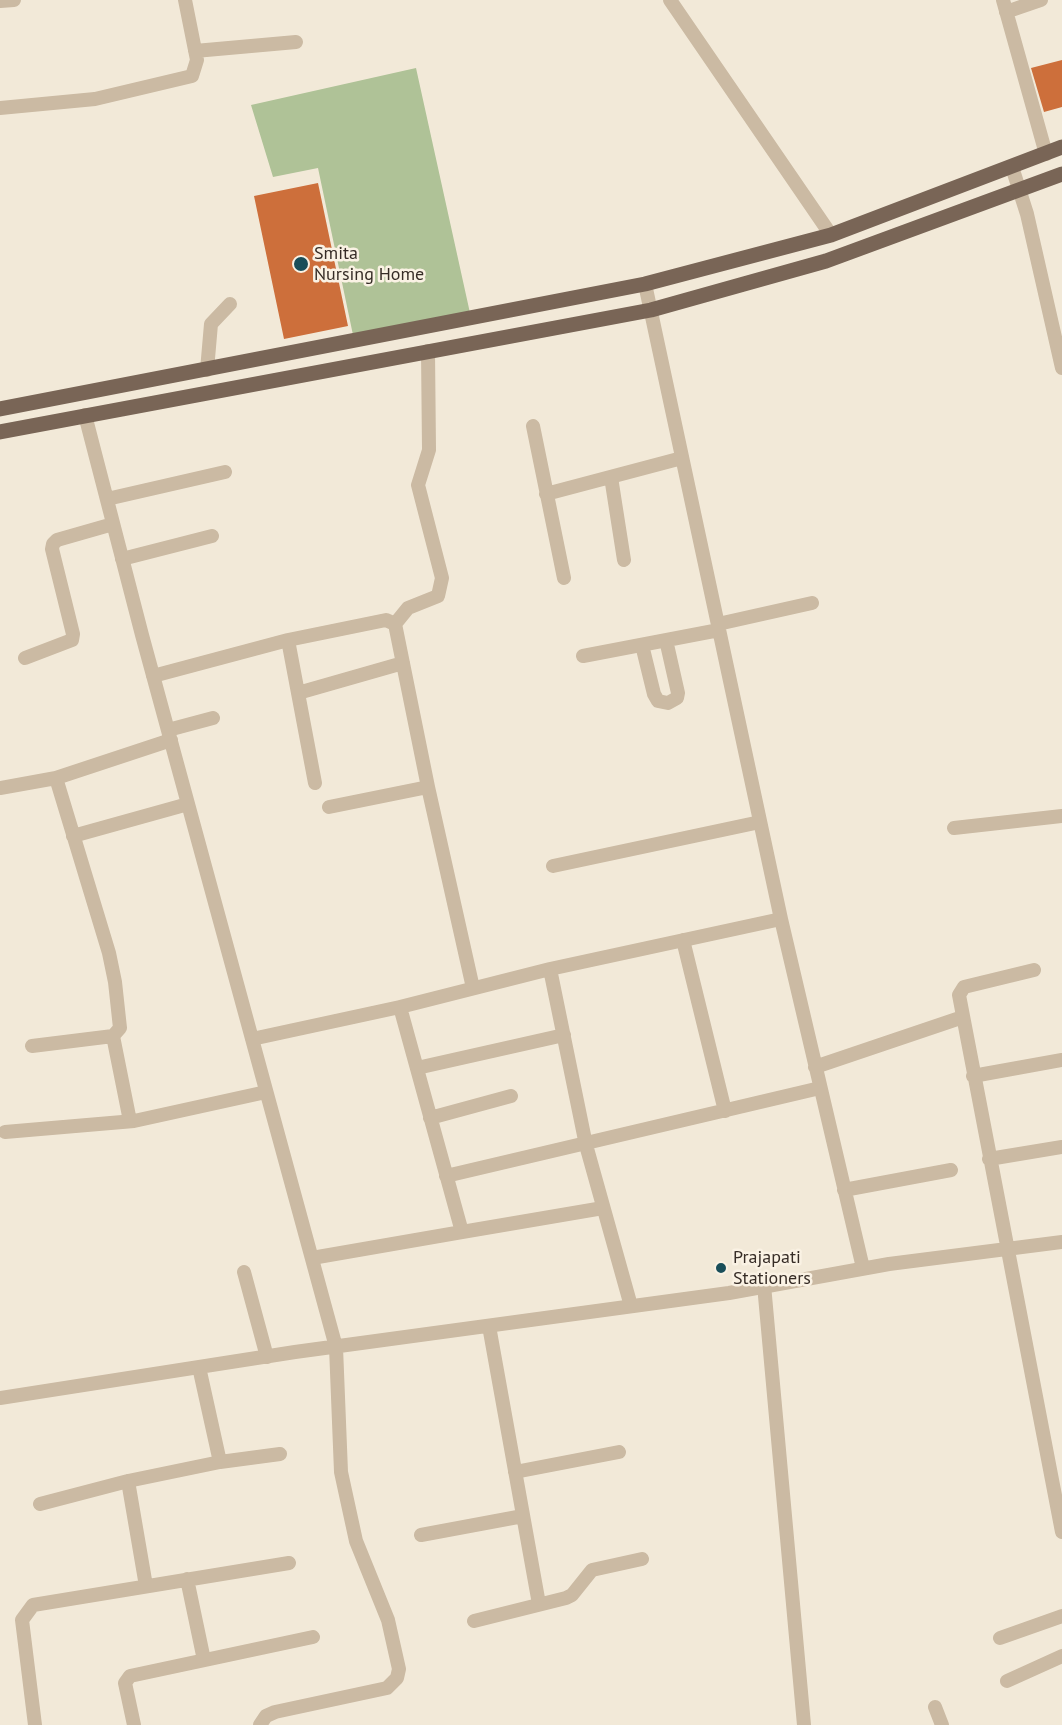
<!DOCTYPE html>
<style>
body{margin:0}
canvas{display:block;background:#f2e9d8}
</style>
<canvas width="1062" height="1725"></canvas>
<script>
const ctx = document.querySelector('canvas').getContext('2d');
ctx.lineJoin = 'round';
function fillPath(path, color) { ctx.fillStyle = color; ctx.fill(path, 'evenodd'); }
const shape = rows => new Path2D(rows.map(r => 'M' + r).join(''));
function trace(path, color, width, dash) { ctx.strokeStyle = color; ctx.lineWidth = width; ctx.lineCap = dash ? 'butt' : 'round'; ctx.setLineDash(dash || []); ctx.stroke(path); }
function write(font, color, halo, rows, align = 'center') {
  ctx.font = font + ' "PT Sans",sans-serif'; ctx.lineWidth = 5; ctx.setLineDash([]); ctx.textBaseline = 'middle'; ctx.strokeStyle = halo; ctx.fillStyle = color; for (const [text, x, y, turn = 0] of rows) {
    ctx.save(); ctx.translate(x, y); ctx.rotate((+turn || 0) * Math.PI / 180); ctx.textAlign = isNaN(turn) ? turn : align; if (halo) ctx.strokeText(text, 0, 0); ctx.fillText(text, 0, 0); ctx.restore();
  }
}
fillPath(shape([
 [416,68,470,313,353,335,318,168,273,177,251,105]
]), '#afc297');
fillPath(shape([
 [1062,60,1062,107,1044,112,1031,68],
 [318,183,348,326,284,339,254,196]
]), '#cd6f3b');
trace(shape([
 [670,0,831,235],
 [1003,0,1046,154],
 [0,1,14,0],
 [1006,12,1041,0],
 [195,51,296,42],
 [0,108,95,99,192,76,197,60,185,0],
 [1012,167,1027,214,1062,368],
 [645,284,781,919,863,1268],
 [207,370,211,324,230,304],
 [85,415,142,635,336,1347,341,1472,356,1541,388,1620,399,1669,397,1678,387,1688,275,1712,266,1716,260,1725],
 [533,426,564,578],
 [611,477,624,560],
 [546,494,682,458],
 [107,499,225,472],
 [122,559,212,536],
 [395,624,408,608,438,596,442,578,418,485,429,450,428,351],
 [718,624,812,603],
 [288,640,386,620,395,624,428,787,473,988],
 [642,645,654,694,658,701,668,703,677,698,678,693,666,640],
 [583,656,719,630],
 [25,658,72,640,73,634,52,549,53,544,57,540,113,524],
 [153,676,288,640,315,783],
 [298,693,403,663],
 [168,730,213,718],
 [0,788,56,778,171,740],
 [329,807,428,787],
 [954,828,1062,816],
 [73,836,188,804],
 [553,866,760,822],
 [683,940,725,1111],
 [550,969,586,1145,631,1306],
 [1034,970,964,987,959,995,1062,1532],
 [113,1036,130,1121],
 [252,1039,400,1007],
 [32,1046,113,1036,120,1028,115,982,109,953,56,778],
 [815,1067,963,1017],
 [417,1068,564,1035],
 [973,1076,1062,1060],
 [430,1118,511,1096],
 [5,1132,134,1121,266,1092],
 [989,1159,1062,1147],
 [446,1176,820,1088],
 [844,1190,951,1170],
 [603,1208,462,1232,400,1007,550,969,781,919],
 [312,1258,462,1232],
 [244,1272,267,1357],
 [764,1285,804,1725],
 [489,1326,539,1604],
 [199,1367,220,1462],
 [0,1398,295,1352,729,1293,889,1264,1062,1242],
 [515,1472,619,1452],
 [128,1481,146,1586],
 [40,1504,128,1481,220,1462,280,1454],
 [421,1535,523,1516],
 [187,1579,204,1660],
 [474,1621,566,1598,572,1595,592,1570,642,1559],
 [1000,1638,1062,1616],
 [1007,1681,1062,1656],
 [935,1707,942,1725],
 [35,1725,22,1620,33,1605,289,1563],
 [134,1725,125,1683,130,1676,313,1637]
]), '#cbbaa3', 14);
trace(shape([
 [0,409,645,284,831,235,1062,147],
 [0,432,651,310,826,261,1062,174]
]), '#796556', 15);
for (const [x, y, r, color] of [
 [301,264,8,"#194e59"],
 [721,1268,6,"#194e59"]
]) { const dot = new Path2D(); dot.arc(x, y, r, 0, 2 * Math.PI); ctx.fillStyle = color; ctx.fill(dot); trace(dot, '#faf2e4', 2); }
write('18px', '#362c26', '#faf2e4', [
 ["Smita",314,254],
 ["Nursing Home",314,275],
 ["Prajapati",733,1258],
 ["Stationers",733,1279]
], 'left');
</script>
